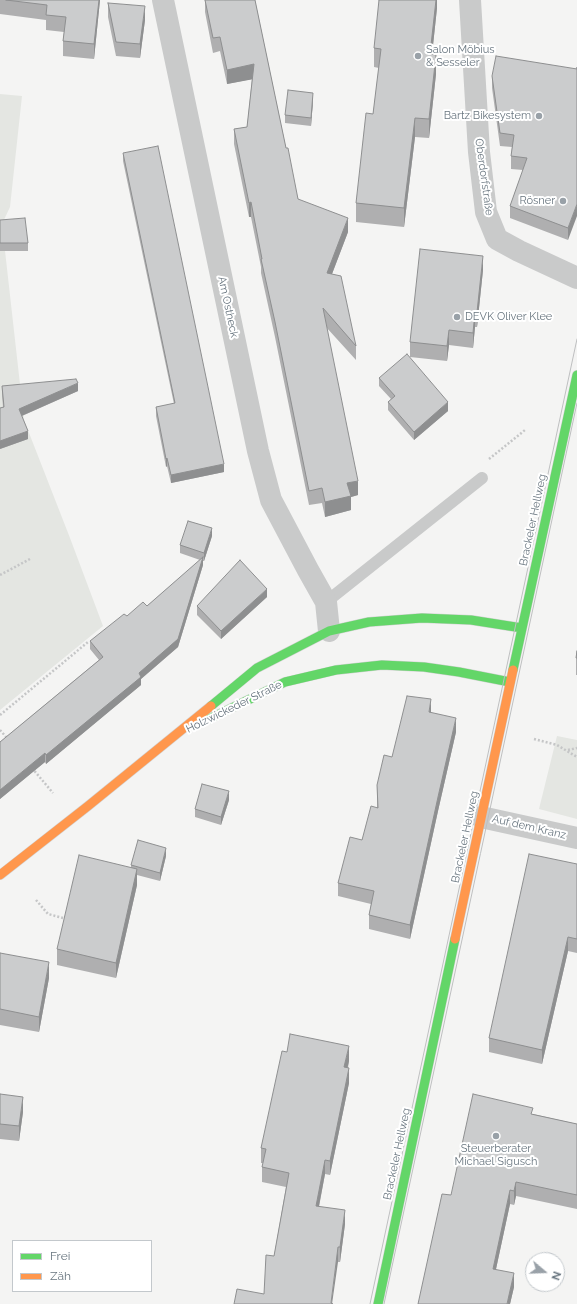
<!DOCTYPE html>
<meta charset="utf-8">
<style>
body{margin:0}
#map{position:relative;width:577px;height:1304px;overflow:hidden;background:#f4f4f3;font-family:Raleway,sans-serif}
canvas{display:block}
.legend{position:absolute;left:12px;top:1240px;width:140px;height:52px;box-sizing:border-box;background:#fff;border:1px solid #c3c8cc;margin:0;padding:5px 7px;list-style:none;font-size:12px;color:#68757f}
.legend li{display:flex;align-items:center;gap:8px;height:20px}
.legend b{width:20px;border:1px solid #c3c8cc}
.north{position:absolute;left:525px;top:1252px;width:40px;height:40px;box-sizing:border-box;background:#fff;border:1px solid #c3c8cc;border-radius:50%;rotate:109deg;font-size:11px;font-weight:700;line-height:16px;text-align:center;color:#68757f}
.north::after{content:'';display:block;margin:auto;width:14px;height:18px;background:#99a1a8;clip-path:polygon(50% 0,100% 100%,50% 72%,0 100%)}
</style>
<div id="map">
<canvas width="577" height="1304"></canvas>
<ul class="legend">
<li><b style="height:5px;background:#63d668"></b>Frei</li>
<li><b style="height:5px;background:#ff974d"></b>Zäh</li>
</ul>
<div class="north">N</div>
</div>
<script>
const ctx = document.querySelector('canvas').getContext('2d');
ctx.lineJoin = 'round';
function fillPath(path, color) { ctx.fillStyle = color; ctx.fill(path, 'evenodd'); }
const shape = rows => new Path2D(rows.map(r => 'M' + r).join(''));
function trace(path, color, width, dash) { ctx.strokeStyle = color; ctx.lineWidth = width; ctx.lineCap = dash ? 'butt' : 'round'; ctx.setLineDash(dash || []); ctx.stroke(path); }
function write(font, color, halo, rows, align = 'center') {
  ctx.font = font + ' Raleway,sans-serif'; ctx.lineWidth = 4; ctx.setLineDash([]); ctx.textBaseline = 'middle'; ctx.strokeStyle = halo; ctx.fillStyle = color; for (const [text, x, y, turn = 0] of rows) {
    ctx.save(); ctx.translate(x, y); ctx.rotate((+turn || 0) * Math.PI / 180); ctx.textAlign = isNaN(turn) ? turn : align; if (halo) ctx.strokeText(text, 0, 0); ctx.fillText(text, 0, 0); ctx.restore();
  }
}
fillPath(shape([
 [0,94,22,96,10,207,2,224,24,420,70,538,103,626,0,710],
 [557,736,577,740,577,819,539,809]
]), '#e4e6e2');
const fast = shape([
 [513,670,577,375],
 [211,706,257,668,329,631,369,622,422,618,471,620,522,628],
 [207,720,285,682,336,670,382,665,424,667,459,672,510,682],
 [378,1304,455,939]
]);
const slow = shape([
 [0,875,88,806,211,706],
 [455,939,513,670]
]);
trace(fast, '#d1d1d1', 10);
trace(slow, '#d1d1d1', 10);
trace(shape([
 [489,459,525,430],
 [0,575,30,559],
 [0,715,88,642],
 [0,730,7,738],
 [534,739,557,745,577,757],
 [568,750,577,748],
 [32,768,53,793],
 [36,900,48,914,67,919]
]), '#c5c6c7', 2.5, [2, 2]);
trace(shape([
 [326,602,482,478]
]), '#c9caca', 12);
trace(shape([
 [163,0,258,451,271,500,308,570,326,602,329,631],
 [470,0,479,152,486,212,497,239,519,251,577,278],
 [481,817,577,838]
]), '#c9caca', 22);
trace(fast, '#63d668', 9);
trace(slow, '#ff974d', 9);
trace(shape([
 [370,1304,577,339],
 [384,1304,577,403]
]), '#bebfc0', 1);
fillPath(shape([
 [0,0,100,0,94,59,63,56,63,41,64,32,46,30,46,20,0,14],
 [205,0,255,0,286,148,298,199,348,232,332,274,356,346,356,360,326,327,358,495,351,497,351,510,325,517,322,503,309,505,275,337,261,273,261,267,251,217,249,217,234,144,234,129,247,127,252,79,227,84,220,51,213,53,205,12],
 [437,0,437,8,432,55,436,74,429,138,415,137,404,227,356,222,356,203,373,114,379,68,374,67,374,48],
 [108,3,145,20,140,58,116,56,108,17],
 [577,69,568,240,510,218,510,206,523,170,511,169,511,156,512,147,500,146,492,88,492,76],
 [313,101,311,126,285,123,285,115],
 [123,153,224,472,171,483,167,466,166,467,156,416,156,407,174,404,123,161],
 [0,220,28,243,28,251,0,251],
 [483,270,477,327,475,327,473,348,449,345,447,361,410,357,410,342],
 [379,378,448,411,414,440,388,410,388,402,391,399,379,386],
 [2,386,78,391,22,416,28,439,0,449,0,408,3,407,2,394],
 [212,536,204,561,203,561,203,565,178,647,141,679,141,685,46,764,45,762,0,799,0,742,99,660,90,649,90,641,127,616,147,606,200,560,180,553,180,545],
 [267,597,221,639,197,615,197,606],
 [577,651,577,675,576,675,576,658],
 [431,713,456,732,438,811,410,939,369,929,369,915,371,904,338,896,338,883,362,840,377,808,377,785,392,757],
 [229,800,221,825,195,817,195,809],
 [166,856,160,881,137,875,137,885,116,978,57,965,57,949,131,868,131,865],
 [577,864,577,953,568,951,542,1064,489,1052,489,1038],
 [0,953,49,978,39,1032,0,1025],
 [287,1052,349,1061,348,1068,349,1083,330,1175,325,1174,319,1207,345,1224,340,1262,338,1262,264,1294,274,1256,286,1187,262,1182,262,1167,263,1163,261,1163,261,1148],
 [0,1094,23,1112,19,1141,0,1139],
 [533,1114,577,1124,577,1209,516,1196,514,1205,510,1204,496,1269,514,1287,510,1304,451,1195]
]), '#afafb0');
fillPath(shape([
 [99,0,100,0,94,59,94,44],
 [436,0,437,0,437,8,430,73,430,54],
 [145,6,145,20,140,58,140,44],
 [436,55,436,74,429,138,429,119],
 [254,64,254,79,227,84,227,70],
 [313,93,313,101,311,126,311,118],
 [415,118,415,137,404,227,404,208],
 [251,202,251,217,249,217,249,203],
 [577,204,577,216,568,240,568,228],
 [348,218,348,232,327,287,327,273],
 [483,256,483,270,477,327,477,312],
 [475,312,475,327,473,348,473,333],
 [449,330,449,345,447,361,447,346],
 [78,383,78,391,19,417,19,409],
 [448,402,448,411,414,440,414,432],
 [28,431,28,439,0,449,0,441],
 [167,458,167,466,166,467,166,459],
 [224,464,224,472,171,483,171,475],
 [358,481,358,495,351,497,351,510,325,517,325,502,347,483],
 [212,528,212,536,204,561,204,553],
 [203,557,203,565,178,647,141,679,141,685,46,764,46,755,139,673],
 [267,589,267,597,221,639,221,631],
 [431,699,431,713,429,726,429,712],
 [456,718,456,732,438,811,410,939,410,925,438,797],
 [45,753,45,762,0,799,0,790],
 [229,791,229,800,221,825,221,817],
 [166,848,166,856,160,881,160,873],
 [137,869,137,885,116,978,116,963],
 [568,937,568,951,542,1064,542,1050],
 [49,962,49,978,39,1032,39,1017],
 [349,1046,349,1061,344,1082,344,1067],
 [349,1068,349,1083,330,1175,330,1161],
 [23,1097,23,1112,19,1141,19,1126],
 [325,1160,325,1174,316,1221,316,1206],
 [516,1182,516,1196,514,1205,514,1191],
 [510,1190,510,1204,493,1283,493,1269],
 [345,1210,345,1224,340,1262,340,1247],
 [338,1247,338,1262,332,1304,331,1304],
 [514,1273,514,1287,510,1304,507,1304]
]), '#8e8f90');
const building = shape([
 [6,0,99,0,94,44,63,41,66,17,46,15,47,5,6,0],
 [205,0,255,0,286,148,288,148,298,199,348,218,327,273,341,276,356,346,323,308,358,481,347,483,351,496,325,502,322,488,309,491,275,322,261,259,262,259,251,202,249,203,234,129,247,127,254,64,227,70,220,37,213,38,205,0],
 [379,0,436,0,430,54,436,55,429,119,415,118,404,208,356,203,366,113,373,114,377,81,381,49,374,48,379,0],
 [108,3,145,6,140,44,116,42,108,3],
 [496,56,577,69,577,67,577,204,568,228,510,206,527,158,511,156,514,135,500,133,492,76,496,56],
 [288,90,313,93,311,118,285,115,288,90],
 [158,146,224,464,171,475,167,458,166,459,156,407,175,403,123,153,158,146],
 [25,218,28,243,0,243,0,220,25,218],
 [420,249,483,256,477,312,475,312,473,333,449,330,447,346,410,342,420,249],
 [407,354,448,402,414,432,388,402,395,396,379,378,407,354],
 [76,379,78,383,19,409,28,431,0,441,0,408,4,407,2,386,76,379],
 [188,521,212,528,204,553,180,545,188,521],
 [203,557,178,639,139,673,141,677,46,755,45,753,0,790,0,742,103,657,90,641,124,614,127,616,143,602,147,606,203,557],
 [240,560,267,589,221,631,197,606,240,560],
 [577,651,577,658,576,658,577,651],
 [407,696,431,699,429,712,456,718,438,797,410,925,369,915,374,891,338,883,350,837,362,840,371,806,378,808,377,785,384,755,392,757,407,696],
 [202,784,229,791,221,817,195,809,202,784],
 [138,840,166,848,160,873,131,865,138,840],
 [529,854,577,864,577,939,568,937,542,1050,489,1038,529,854],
 [79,855,137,869,116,963,57,949,79,855],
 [0,953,49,962,39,1017,0,1009,0,953],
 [290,1034,349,1046,344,1067,349,1068,330,1161,325,1160,316,1206,345,1210,340,1247,338,1247,331,1303,333,1304,234,1304,237,1289,264,1294,266,1255,274,1256,289,1173,262,1167,266,1149,261,1148,282,1051,287,1052,290,1034],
 [0,1094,23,1097,19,1126,0,1124,0,1094],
 [473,1094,533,1108,531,1114,577,1124,577,1195,516,1182,514,1191,510,1190,493,1269,514,1273,507,1304,418,1304,442,1194,451,1195,473,1094]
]);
fillPath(building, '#cbcccd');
trace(building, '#8e8f90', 1);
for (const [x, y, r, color] of [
 [418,56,4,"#99a1a8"],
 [539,116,4,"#99a1a8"],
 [563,201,4,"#99a1a8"],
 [457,317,4,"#99a1a8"],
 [496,1136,4,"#99a1a8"]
]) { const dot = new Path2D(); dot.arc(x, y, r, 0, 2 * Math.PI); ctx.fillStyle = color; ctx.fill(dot); trace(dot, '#fff', 1.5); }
write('11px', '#68757f', '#fff', [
 ["Salon Möbius",426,50],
 ["& Sesseler",426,63],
 ["Bartz Bikesystem",531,116,"right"],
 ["Rösner",555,201,"right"],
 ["DEVK Oliver Klee",465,317],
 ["Steuerberater",496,1149,"center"],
 ["Michael Sigusch",496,1162,"center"]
], 'left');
write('11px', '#68757f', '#fff', [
 ["Oberdorfstraße",484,177,82],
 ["Am Ostheck",228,307,78],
 ["Brackeler Hellweg",533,520,-78],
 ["Holzwickeder Straße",234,707,-26],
 ["Auf dem Kranz",529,827,13],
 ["Brackeler Hellweg",465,837,-78],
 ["Brackeler Hellweg",397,1154,-78]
]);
</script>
